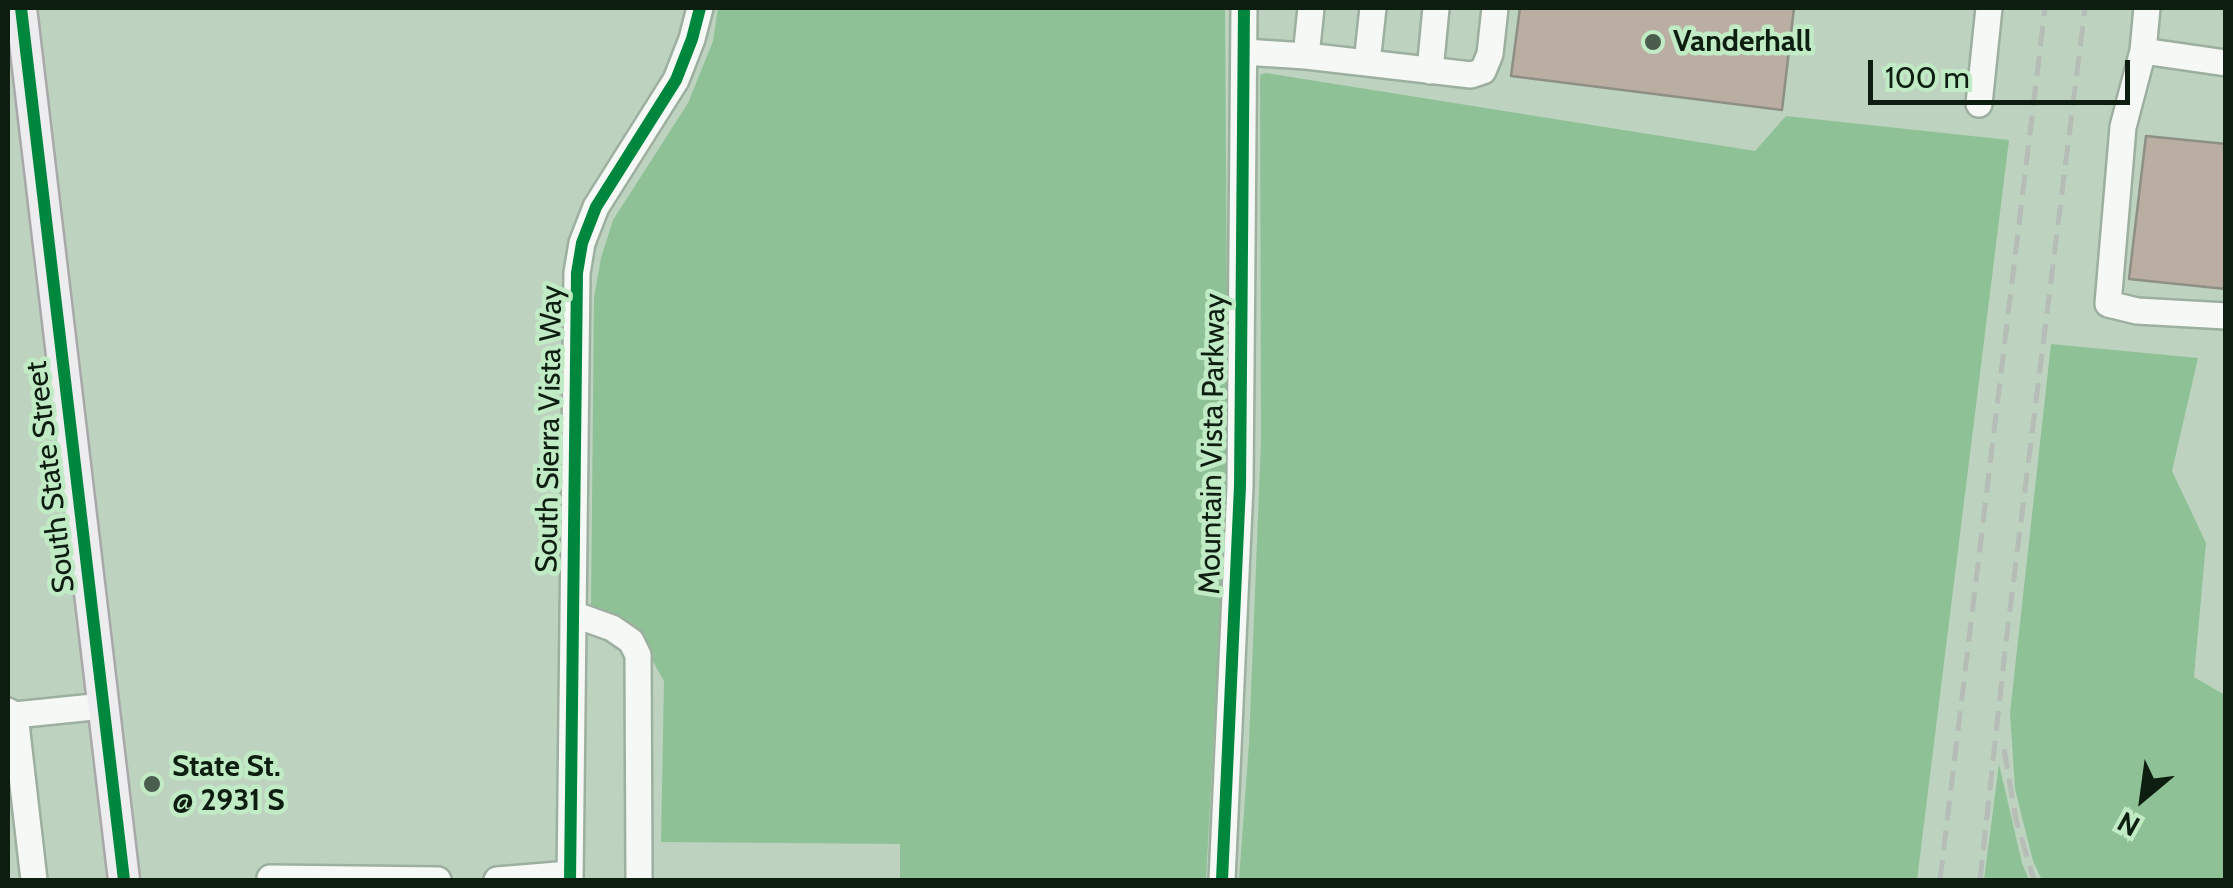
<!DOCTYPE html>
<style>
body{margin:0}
#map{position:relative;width:2233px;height:888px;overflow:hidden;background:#bdd3bf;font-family:Cabin,sans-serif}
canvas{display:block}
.frame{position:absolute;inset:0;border:10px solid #0d1d10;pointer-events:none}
.north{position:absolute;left:2093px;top:748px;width:100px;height:100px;-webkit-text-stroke:8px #c0ebc4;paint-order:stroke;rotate:209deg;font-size:28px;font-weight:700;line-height:40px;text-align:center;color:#0d1d10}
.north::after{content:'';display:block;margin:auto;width:35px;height:45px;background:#0d1d10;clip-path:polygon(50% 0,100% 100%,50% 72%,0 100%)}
.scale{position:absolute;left:1868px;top:60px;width:262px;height:45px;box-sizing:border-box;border:5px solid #0d1d10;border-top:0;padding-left:12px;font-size:30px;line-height:35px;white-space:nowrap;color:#0d1d10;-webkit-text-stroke:8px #c0ebc4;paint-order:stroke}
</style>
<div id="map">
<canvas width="2233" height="888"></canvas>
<div class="frame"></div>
<div class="north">N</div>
<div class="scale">100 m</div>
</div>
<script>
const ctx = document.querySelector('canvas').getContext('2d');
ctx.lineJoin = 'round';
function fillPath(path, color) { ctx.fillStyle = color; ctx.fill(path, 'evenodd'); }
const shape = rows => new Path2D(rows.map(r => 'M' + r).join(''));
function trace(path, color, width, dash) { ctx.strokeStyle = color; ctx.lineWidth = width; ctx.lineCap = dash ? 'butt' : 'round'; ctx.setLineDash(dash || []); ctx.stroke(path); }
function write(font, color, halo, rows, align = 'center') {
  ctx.font = font + ' Cabin,sans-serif'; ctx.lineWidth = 9; ctx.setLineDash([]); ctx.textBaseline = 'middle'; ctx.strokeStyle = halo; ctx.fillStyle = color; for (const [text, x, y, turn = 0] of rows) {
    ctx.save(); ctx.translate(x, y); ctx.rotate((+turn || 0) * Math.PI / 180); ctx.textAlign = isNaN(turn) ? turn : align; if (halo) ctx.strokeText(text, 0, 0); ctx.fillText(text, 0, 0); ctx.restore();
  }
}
fillPath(shape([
 [718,8,1225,8,1228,469,1206,880,900,880,900,844,661,842,664,681,638,635,591,607,594,298,601,258,613,220,688,103,713,41],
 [1266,73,1755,151,1786,116,2009,140,1917,880,1239,880,1249,743,1261,441,1260,75],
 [2051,344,2198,358,2172,471,2206,543,2194,677,2225,695,2225,880,2042,880,2033,861,2015,789,2010,713],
 [1999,764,2022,863,2029,880,1984,880]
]), '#8fc196');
const building = shape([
 [1520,8,1794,8,1782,110,1511,76,1520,8],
 [2146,136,2226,144,2226,289,2129,279,2146,136]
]);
fillPath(building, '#baaea3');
trace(building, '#8e8f85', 2.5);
const minor = shape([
 [2147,8,2143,51,2123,127,2108,304,2137,311,2226,316],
 [2143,51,2226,63],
 [1244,52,1306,56,1311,8],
 [1306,56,1471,75,1483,71,1490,54,1495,8],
 [1367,63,1373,8],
 [1430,71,1436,8],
 [1979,104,1989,8],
 [573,614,612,628,631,641,638,655,639,880],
 [8,711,15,715,103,706],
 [15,715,34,880],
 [270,880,270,878,438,880],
 [497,880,570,874],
 [570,880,577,273,582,243,596,207,676,80,692,39,700,8],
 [1222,880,1240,486,1244,8]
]);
const major = shape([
 [21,8,124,880]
]);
trace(minor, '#9daf9f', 30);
trace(major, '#a8a8a8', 35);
trace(minor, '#f5f8f5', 25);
trace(major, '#edecee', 30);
trace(shape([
 [2004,749,2016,820,2034,880],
 [1940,880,2045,8],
 [1980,880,2006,642,2085,8]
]), '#b6bcb6', 5, [20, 10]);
trace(shape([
 [21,8,124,880],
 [570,880,577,273,582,243,596,207,676,80,692,39,700,8],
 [1222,880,1240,486,1244,8]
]), '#00873e', 12);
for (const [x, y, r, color] of [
 [1653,42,10,"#4b5d4d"],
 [152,784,10,"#4b5d4d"]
]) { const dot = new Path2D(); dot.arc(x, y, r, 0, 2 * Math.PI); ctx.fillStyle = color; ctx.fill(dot); trace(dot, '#c0ebc4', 4); }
write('bold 30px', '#0d1d10', '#c0ebc4', [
 ["Vanderhall",1673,42],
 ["State St.",172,767],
 ["@ 2931 S",172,801]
], 'left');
write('30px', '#0d1d10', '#c0ebc4', [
 ["South Sierra Vista Way",550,429,-89],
 ["Mountain Vista Parkway",1213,444,-89],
 ["South State Street",51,477,-97]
]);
</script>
